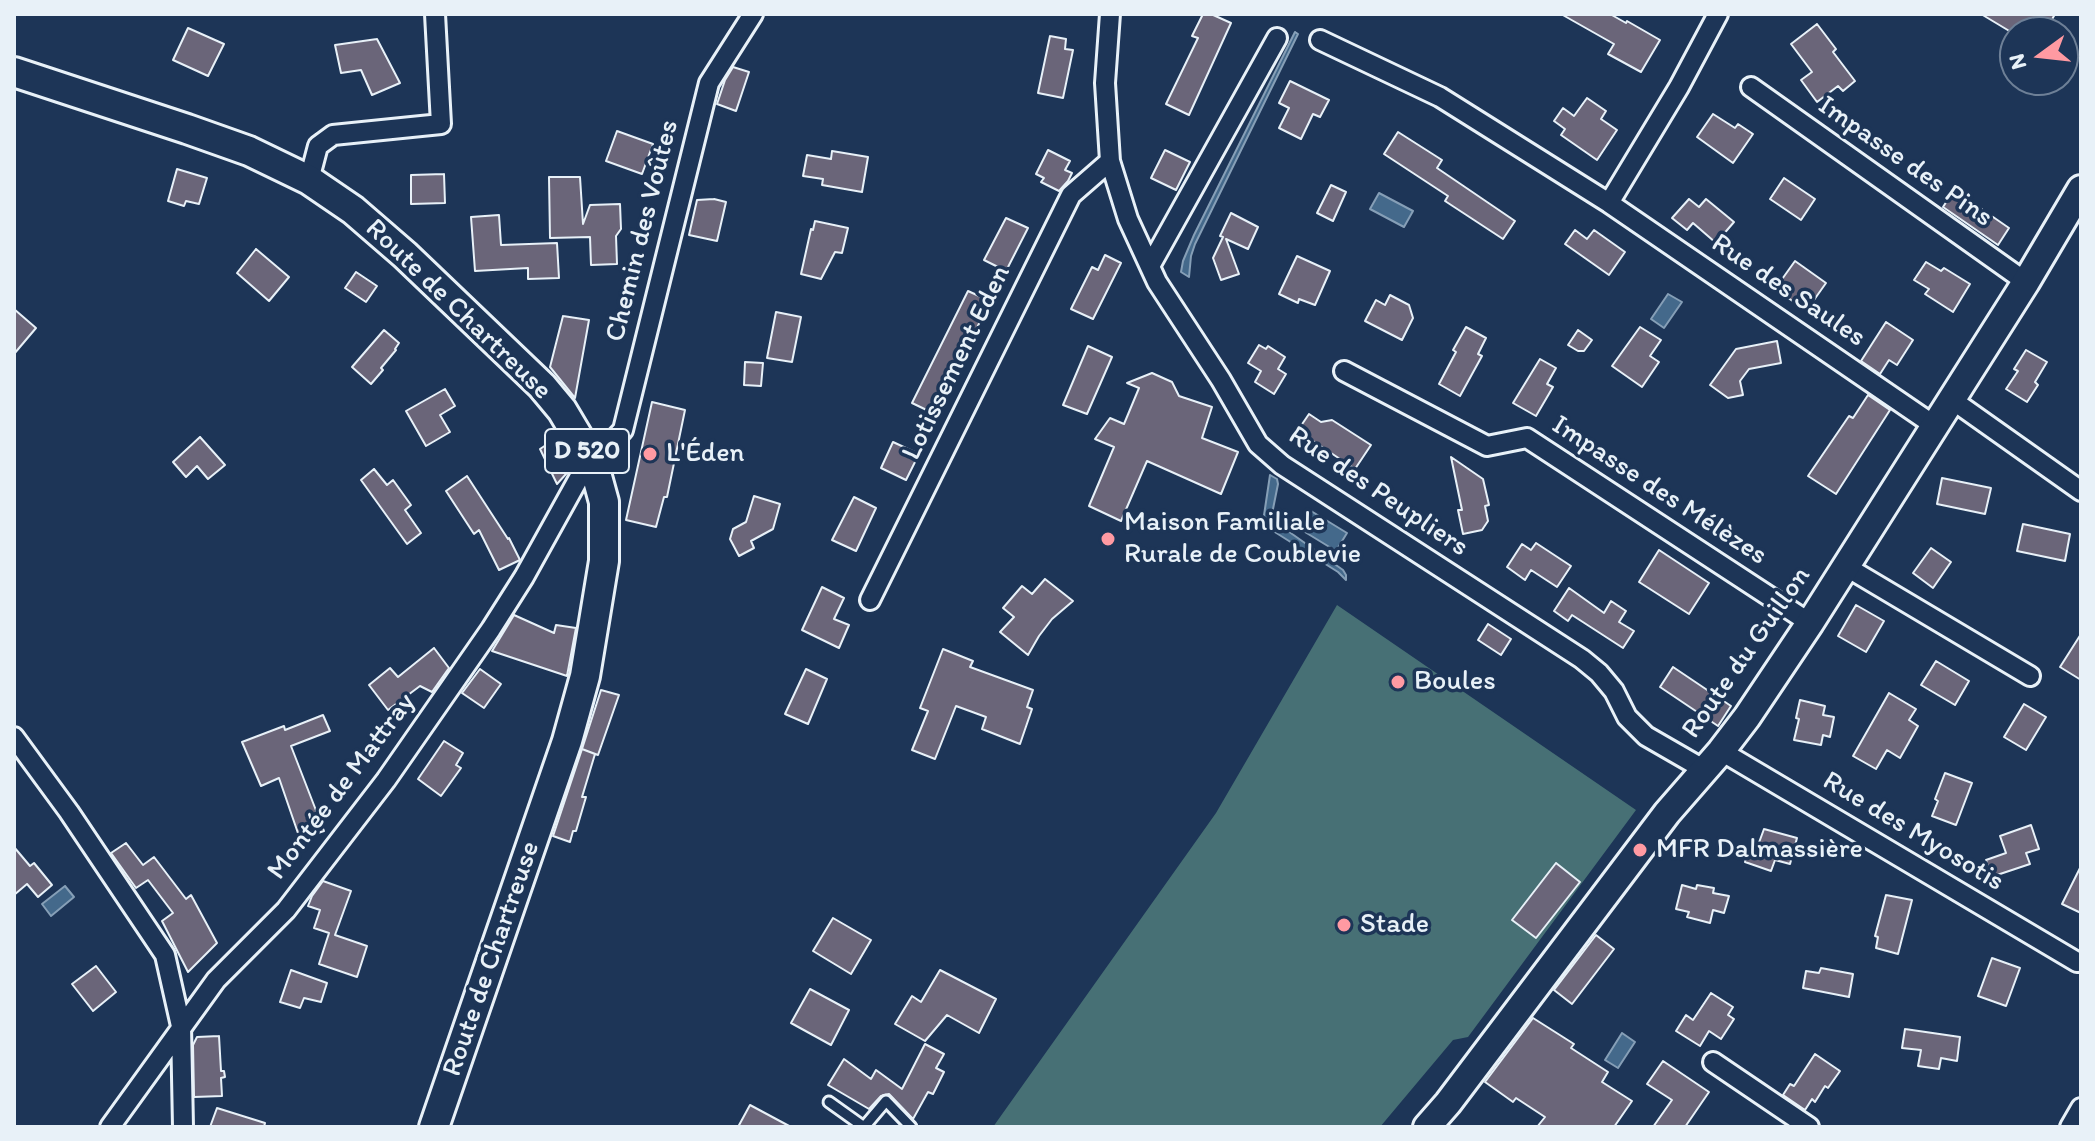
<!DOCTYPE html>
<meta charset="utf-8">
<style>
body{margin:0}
#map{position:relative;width:2095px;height:1141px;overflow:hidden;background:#1d3557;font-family:Itim,sans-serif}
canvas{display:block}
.frame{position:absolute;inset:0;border:16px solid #e8f1f8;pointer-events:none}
.north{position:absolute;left:1999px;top:16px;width:80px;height:80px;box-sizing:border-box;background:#1d3557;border:2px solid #6e8097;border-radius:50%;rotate:255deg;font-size:22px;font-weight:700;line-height:32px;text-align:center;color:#e8f1f8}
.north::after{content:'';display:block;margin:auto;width:28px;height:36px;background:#ff9aa2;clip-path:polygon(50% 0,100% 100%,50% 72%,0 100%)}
</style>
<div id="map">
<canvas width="2095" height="1141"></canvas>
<div class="frame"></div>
<div class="north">N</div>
</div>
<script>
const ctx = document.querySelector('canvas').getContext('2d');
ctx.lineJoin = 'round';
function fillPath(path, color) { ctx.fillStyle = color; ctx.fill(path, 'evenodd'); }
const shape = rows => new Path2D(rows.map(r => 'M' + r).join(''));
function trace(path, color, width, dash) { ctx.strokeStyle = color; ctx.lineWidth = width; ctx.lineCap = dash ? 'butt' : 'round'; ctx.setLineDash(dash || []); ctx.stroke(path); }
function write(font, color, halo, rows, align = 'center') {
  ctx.font = font + ' Itim,sans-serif'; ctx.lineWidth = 7; ctx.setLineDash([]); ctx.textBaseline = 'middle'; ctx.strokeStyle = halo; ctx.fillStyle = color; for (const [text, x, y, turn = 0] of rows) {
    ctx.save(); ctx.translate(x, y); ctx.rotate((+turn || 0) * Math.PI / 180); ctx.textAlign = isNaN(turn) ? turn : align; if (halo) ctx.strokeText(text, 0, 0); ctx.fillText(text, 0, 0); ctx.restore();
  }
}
fillPath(shape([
 [1337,605,1636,810,1468,1037,1453,1040,1380,1127,993,1127,1216,813]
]), '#477075');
const water = shape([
 [1295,32,1298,34,1195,244,1191,256,1189,277,1181,272,1183,261,1194,235,1295,32],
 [1379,193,1413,211,1404,227,1370,209,1379,193],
 [1668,294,1682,302,1664,328,1651,319,1668,294],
 [1270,475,1277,479,1278,484,1271,519,1343,570,1346,575,1346,580,1338,572,1270,529,1263,522,1270,475],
 [1311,511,1347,533,1336,551,1300,529,1311,511],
 [65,886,74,897,51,916,42,904,65,886],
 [1622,1033,1635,1042,1618,1068,1605,1060,1622,1033]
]);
fillPath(water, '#44698b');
trace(water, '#869fb7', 2);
const building = shape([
 [1203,14,1211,14,1231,23,1189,115,1166,104,1198,38,1192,36,1203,14],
 [1561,14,1610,14,1626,23,1627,21,1660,40,1641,72,1608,54,1614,44,1561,14],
 [1981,14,2055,14,2045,32,2011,32,1981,14],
 [1817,24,1836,49,1833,52,1855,81,1843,91,1838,86,1817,102,1801,80,1812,72,1791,44,1817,24],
 [188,28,224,44,208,76,173,60,188,28],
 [1050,36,1066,39,1065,49,1073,50,1063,98,1038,93,1050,36],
 [377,39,400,83,372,95,361,70,341,73,335,45,377,39],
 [733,67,749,72,736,111,717,104,725,80,733,67],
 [1290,81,1329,100,1320,117,1313,114,1301,139,1279,128,1289,108,1279,103,1290,81],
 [1587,98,1606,111,1601,119,1617,130,1597,160,1561,135,1565,129,1554,121,1563,108,1574,116,1587,98],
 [1713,114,1735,128,1738,124,1753,134,1733,163,1697,137,1713,114],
 [617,131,653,144,642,174,606,161,617,131],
 [1398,132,1442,160,1437,168,1515,221,1503,239,1445,201,1448,196,1384,154,1398,132],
 [1048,150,1070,161,1065,170,1072,173,1068,181,1059,191,1041,182,1044,178,1036,174,1048,150],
 [1165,150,1190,162,1176,190,1151,178,1165,150],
 [832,151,868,157,862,192,822,185,823,179,803,176,807,155,831,159,832,151],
 [177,169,207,178,199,204,186,201,184,206,168,201,177,169],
 [444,174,445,203,411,204,411,175,444,174],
 [549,177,580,177,583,224,590,205,620,204,621,229,616,236,617,264,591,265,590,237,550,238,549,177],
 [1784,178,1815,199,1801,220,1770,199,1784,178],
 [1331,185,1346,192,1333,221,1317,213,1331,185],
 [1954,190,2009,228,1998,245,1943,207,1954,190],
 [714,199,726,202,717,241,689,235,697,200,714,199],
 [1689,199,1699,207,1706,199,1734,222,1716,243,1693,223,1687,230,1672,218,1689,199],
 [1231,213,1258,227,1248,249,1226,239,1239,274,1221,280,1213,258,1223,237,1220,236,1231,213],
 [499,215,501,245,557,243,559,278,528,279,528,268,475,271,471,217,499,215],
 [1006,218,1028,228,1006,271,984,260,1006,218],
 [815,221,848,228,842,253,835,252,821,279,801,274,811,229,813,230,815,221],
 [1575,230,1587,239,1594,230,1625,252,1609,275,1565,244,1575,230],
 [256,249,289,277,269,301,237,273,256,249],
 [1105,255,1121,263,1093,319,1071,309,1092,267,1098,270,1105,255],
 [1297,256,1330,271,1315,305,1299,299,1298,303,1279,294,1297,256],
 [1795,261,1826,283,1809,307,1800,300,1797,304,1775,289,1795,261],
 [1926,262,1941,271,1944,268,1970,284,1953,312,1925,294,1929,289,1914,280,1926,262],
 [356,272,377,286,366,302,345,288,356,272],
 [968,291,990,301,935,414,912,403,968,291],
 [1390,295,1409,305,1413,318,1402,340,1365,321,1376,300,1385,305,1390,295],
 [14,309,36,328,14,354,14,309],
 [776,312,801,317,792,362,767,358,776,312],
 [563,316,589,320,575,398,550,367,563,316],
 [1886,322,1913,340,1897,365,1889,360,1880,374,1861,361,1886,322],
 [1466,327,1486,338,1478,354,1482,356,1460,396,1439,384,1456,352,1453,350,1466,327],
 [1640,327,1661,340,1650,356,1659,362,1642,387,1612,366,1640,327],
 [384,330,399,343,395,349,396,350,381,368,383,370,371,384,352,367,384,330],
 [1578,330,1592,340,1584,351,1578,351,1568,345,1578,330],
 [1777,341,1781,363,1749,369,1740,381,1743,395,1728,398,1710,385,1736,349,1777,341],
 [1259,345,1266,349,1268,346,1285,357,1278,369,1286,374,1274,394,1255,382,1261,371,1248,363,1259,345],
 [1088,346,1112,357,1087,414,1063,405,1088,346],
 [2026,350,2047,362,2035,382,2038,385,2027,402,2006,389,2018,371,2014,369,2026,350],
 [1540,359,1556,368,1547,384,1553,387,1536,416,1513,403,1540,359],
 [745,362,763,363,761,386,744,385,745,362],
 [1152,373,1172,382,1179,396,1212,407,1202,438,1238,452,1221,494,1147,461,1121,521,1089,506,1114,447,1095,439,1110,418,1124,424,1139,388,1127,383,1152,373],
 [445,389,455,406,440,415,450,432,426,446,406,411,445,389],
 [1868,395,1890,410,1836,494,1808,476,1849,416,1853,418,1868,395],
 [652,402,685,410,667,497,664,497,656,527,626,520,652,402],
 [1309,414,1321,422,1332,420,1371,445,1355,469,1313,441,1311,444,1296,433,1309,414],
 [200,437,225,465,208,479,197,466,186,477,173,462,200,437],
 [558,437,575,464,557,484,540,449,558,437],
 [893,442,919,454,906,480,881,468,893,442],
 [1451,457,1483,479,1489,505,1485,506,1488,521,1482,530,1463,534,1458,510,1462,510,1451,457],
 [374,469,387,485,393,480,411,505,405,510,421,533,407,544,361,480,374,469],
 [467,476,508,539,509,538,520,560,499,570,479,530,474,534,446,491,467,476],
 [1942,478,1991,488,1985,514,1937,504,1942,478],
 [754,496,780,504,773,529,751,541,754,548,739,556,730,539,733,529,746,522,754,496],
 [854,497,876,508,856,551,832,540,854,497],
 [2023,524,2070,534,2065,561,2017,551,2023,524],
 [1536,543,1571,566,1557,587,1531,570,1525,580,1507,567,1522,544,1531,550,1536,543],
 [1931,548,1951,562,1933,588,1913,573,1931,548],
 [1659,550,1709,583,1689,614,1639,582,1659,550],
 [1045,579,1073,601,1052,619,1039,636,1028,655,1000,632,1014,617,1003,608,1022,586,1032,594,1045,579],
 [822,587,844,598,834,619,849,625,839,648,802,630,822,587],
 [1569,588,1604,613,1611,601,1626,611,1619,622,1634,631,1623,648,1572,615,1568,621,1554,611,1569,588],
 [1856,605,1884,621,1866,652,1838,636,1856,605],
 [514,615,554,633,556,625,576,628,567,676,492,651,514,615],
 [1488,624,1511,639,1501,655,1478,640,1488,624],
 [2081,634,2081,680,2060,667,2081,634],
 [434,648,449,668,432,692,420,686,388,710,369,685,390,668,398,677,434,648],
 [943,649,973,661,970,667,1033,690,1027,707,1032,709,1020,744,982,729,986,717,956,706,935,759,912,750,928,711,920,708,943,649],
 [1936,661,1969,681,1955,705,1921,685,1936,661],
 [1673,667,1731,706,1718,726,1660,687,1673,667],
 [480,669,501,684,484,708,462,693,480,669],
 [806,669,827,679,808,724,785,714,806,669],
 [601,690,619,695,598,755,582,749,601,690],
 [1889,693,1916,709,1909,720,1918,726,1900,758,1887,750,1876,769,1853,756,1889,693],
 [1800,700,1825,706,1823,715,1834,717,1830,737,1823,735,1821,745,1794,740,1799,719,1796,718,1800,700],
 [2024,704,2046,717,2026,750,2004,737,2024,704],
 [323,715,330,731,291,746,324,831,300,839,279,778,261,786,242,742,284,726,285,730,323,715],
 [444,741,463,753,456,765,461,768,441,796,418,779,444,741],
 [582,749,595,754,582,797,586,797,576,831,573,831,570,842,553,836,582,749],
 [1945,773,1972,783,1956,825,1932,816,1938,801,1935,799,1945,773],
 [2031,825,2039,849,2026,853,2030,864,1991,877,1986,860,2006,853,2000,836,2031,825],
 [1764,829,1797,838,1790,864,1775,860,1771,871,1745,862,1750,846,1757,848,1764,829],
 [126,843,143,865,154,857,186,899,191,895,217,943,188,972,162,921,173,913,148,880,136,888,111,853,126,843],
 [14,847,30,866,34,863,52,885,38,897,27,884,14,895,14,847],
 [1556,863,1580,882,1536,938,1512,920,1556,863],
 [2081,866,2081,913,2062,904,2081,866],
 [323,881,351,891,335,935,367,946,357,977,319,964,329,933,314,928,320,910,308,906,312,896,323,881],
 [1682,885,1696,889,1697,885,1714,888,1713,893,1729,896,1724,913,1713,910,1710,923,1687,917,1689,912,1676,909,1682,885],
 [1886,895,1912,900,1898,954,1876,948,1878,937,1875,936,1886,895],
 [833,918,871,940,851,974,813,951,833,918],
 [1596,935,1614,949,1572,1004,1554,990,1596,935],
 [1992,958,2020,968,2006,1006,1978,996,1992,958],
 [96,966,116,992,93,1011,72,984,96,966],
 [1821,968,1853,974,1849,997,1803,988,1806,971,1819,973,1821,968],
 [291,970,327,983,321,1002,304,998,300,1008,280,1002,291,970],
 [940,970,996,999,979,1033,947,1015,925,1041,895,1024,912,996,921,1002,940,970],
 [810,989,849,1010,831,1045,791,1023,810,989],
 [1711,993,1733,1007,1728,1015,1734,1019,1721,1039,1709,1031,1700,1046,1676,1031,1686,1015,1693,1020,1711,993],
 [1533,1018,1574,1044,1571,1048,1608,1072,1602,1082,1632,1101,1614,1127,1537,1127,1545,1117,1516,1098,1513,1102,1485,1082,1533,1018],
 [1905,1029,1960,1037,1957,1061,1941,1058,1939,1069,1918,1066,1921,1050,1902,1048,1905,1029],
 [219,1036,221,1071,224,1071,225,1077,221,1078,222,1096,194,1097,193,1045,197,1037,219,1036],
 [925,1044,944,1054,936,1068,944,1072,933,1094,928,1092,913,1119,889,1094,881,1096,869,1109,828,1085,844,1059,871,1079,876,1070,902,1089,925,1044],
 [1815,1054,1840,1071,1828,1088,1825,1086,1815,1102,1812,1099,1805,1110,1783,1095,1790,1084,1794,1086,1815,1054],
 [1663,1061,1709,1092,1685,1127,1653,1127,1672,1100,1647,1084,1663,1061],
 [750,1105,791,1127,738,1127,750,1105],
 [217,1108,265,1123,264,1127,210,1127,217,1108]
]);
fillPath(building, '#6a6579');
trace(building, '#e8f1f8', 2);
const lane = shape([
 [829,1102,864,1127],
 [864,1127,886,1101,911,1127]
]);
const street = shape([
 [1110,14,1105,83,1110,161,1128,219,1157,282,1221,380,1258,444,1282,465,1582,659,1599,673,1614,691,1627,717,1646,736,1705,770],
 [1320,40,1440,97,1609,203,1935,426],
 [1751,87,2026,282],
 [309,180,318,146,333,135,441,124,435,14],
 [1609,203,1679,87,1718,14],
 [1150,266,1277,38],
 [1344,371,1487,446,1527,438,1810,623],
 [1951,399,2081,491],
 [1845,566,2030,676],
 [870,600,1071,195,1110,161],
 [14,737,69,812,165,955,181,1026,183,1127],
 [1721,751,2077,962],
 [1713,1062,1809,1127],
 [110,1127,216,980,286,910,386,780,491,629,524,577,580,476,623,430,709,83,753,14],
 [2070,1127,2081,1108]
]);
const secondary = shape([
 [1427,1127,1448,1103,1667,813,1721,751,1747,717,1810,623,2026,282,2081,189]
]);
const primary = shape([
 [14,72,187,129,249,151,309,180,353,210,405,255,542,386,562,410,593,462,604,502,604,561,585,676,567,741,434,1127]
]);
trace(lane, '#e8f1f8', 15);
trace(street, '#e8f1f8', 24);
trace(secondary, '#e8f1f8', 32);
trace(primary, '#e8f1f8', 34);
trace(lane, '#1d3557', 9);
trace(street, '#1d3557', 18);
trace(secondary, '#1d3557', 26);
trace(primary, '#1d3557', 28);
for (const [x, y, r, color] of [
 [650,454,8,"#ff9aa2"],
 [1108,539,8,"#ff9aa2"],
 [1398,682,8,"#ff9aa2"],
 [1640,850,8,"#ff9aa2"],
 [1344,925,8,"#ff9aa2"]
]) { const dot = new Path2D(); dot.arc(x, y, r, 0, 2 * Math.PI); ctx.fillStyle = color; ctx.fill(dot); trace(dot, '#1d3557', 3); }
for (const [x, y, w] of [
 [587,451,84]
]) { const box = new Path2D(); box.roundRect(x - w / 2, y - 22, w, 44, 6); ctx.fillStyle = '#1d3557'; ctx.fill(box); trace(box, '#e8f1f8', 2); }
write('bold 26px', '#e8f1f8', null, [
 ["D 520",587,451]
]);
write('28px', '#e8f1f8', '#1d3557', [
 ["Impasse des Pins",1905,162,35],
 ["Chemin des Voûtes",643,231,-76],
 ["Rue des Saules",1788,291,34],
 ["Route de Chartreuse",458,310,44],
 ["Lotissement Eden",957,363,-64],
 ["Impasse des Mélèzes",1659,491,33],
 ["Rue des Peupliers",1378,492,34],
 ["Route du Guillon",1747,653,-55],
 ["Montée de Mattray",342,787,-53],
 ["Rue des Myosotis",1913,832,31],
 ["Route de Chartreuse",492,959,-71]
]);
write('28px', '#e8f1f8', '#1d3557', [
 ["L'Éden",666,454],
 ["Maison Familiale",1124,523],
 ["Rurale de Coublevie",1124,555],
 ["Boules",1414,682],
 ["MFR Dalmassière",1656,850],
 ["Stade",1360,925]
], 'left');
</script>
